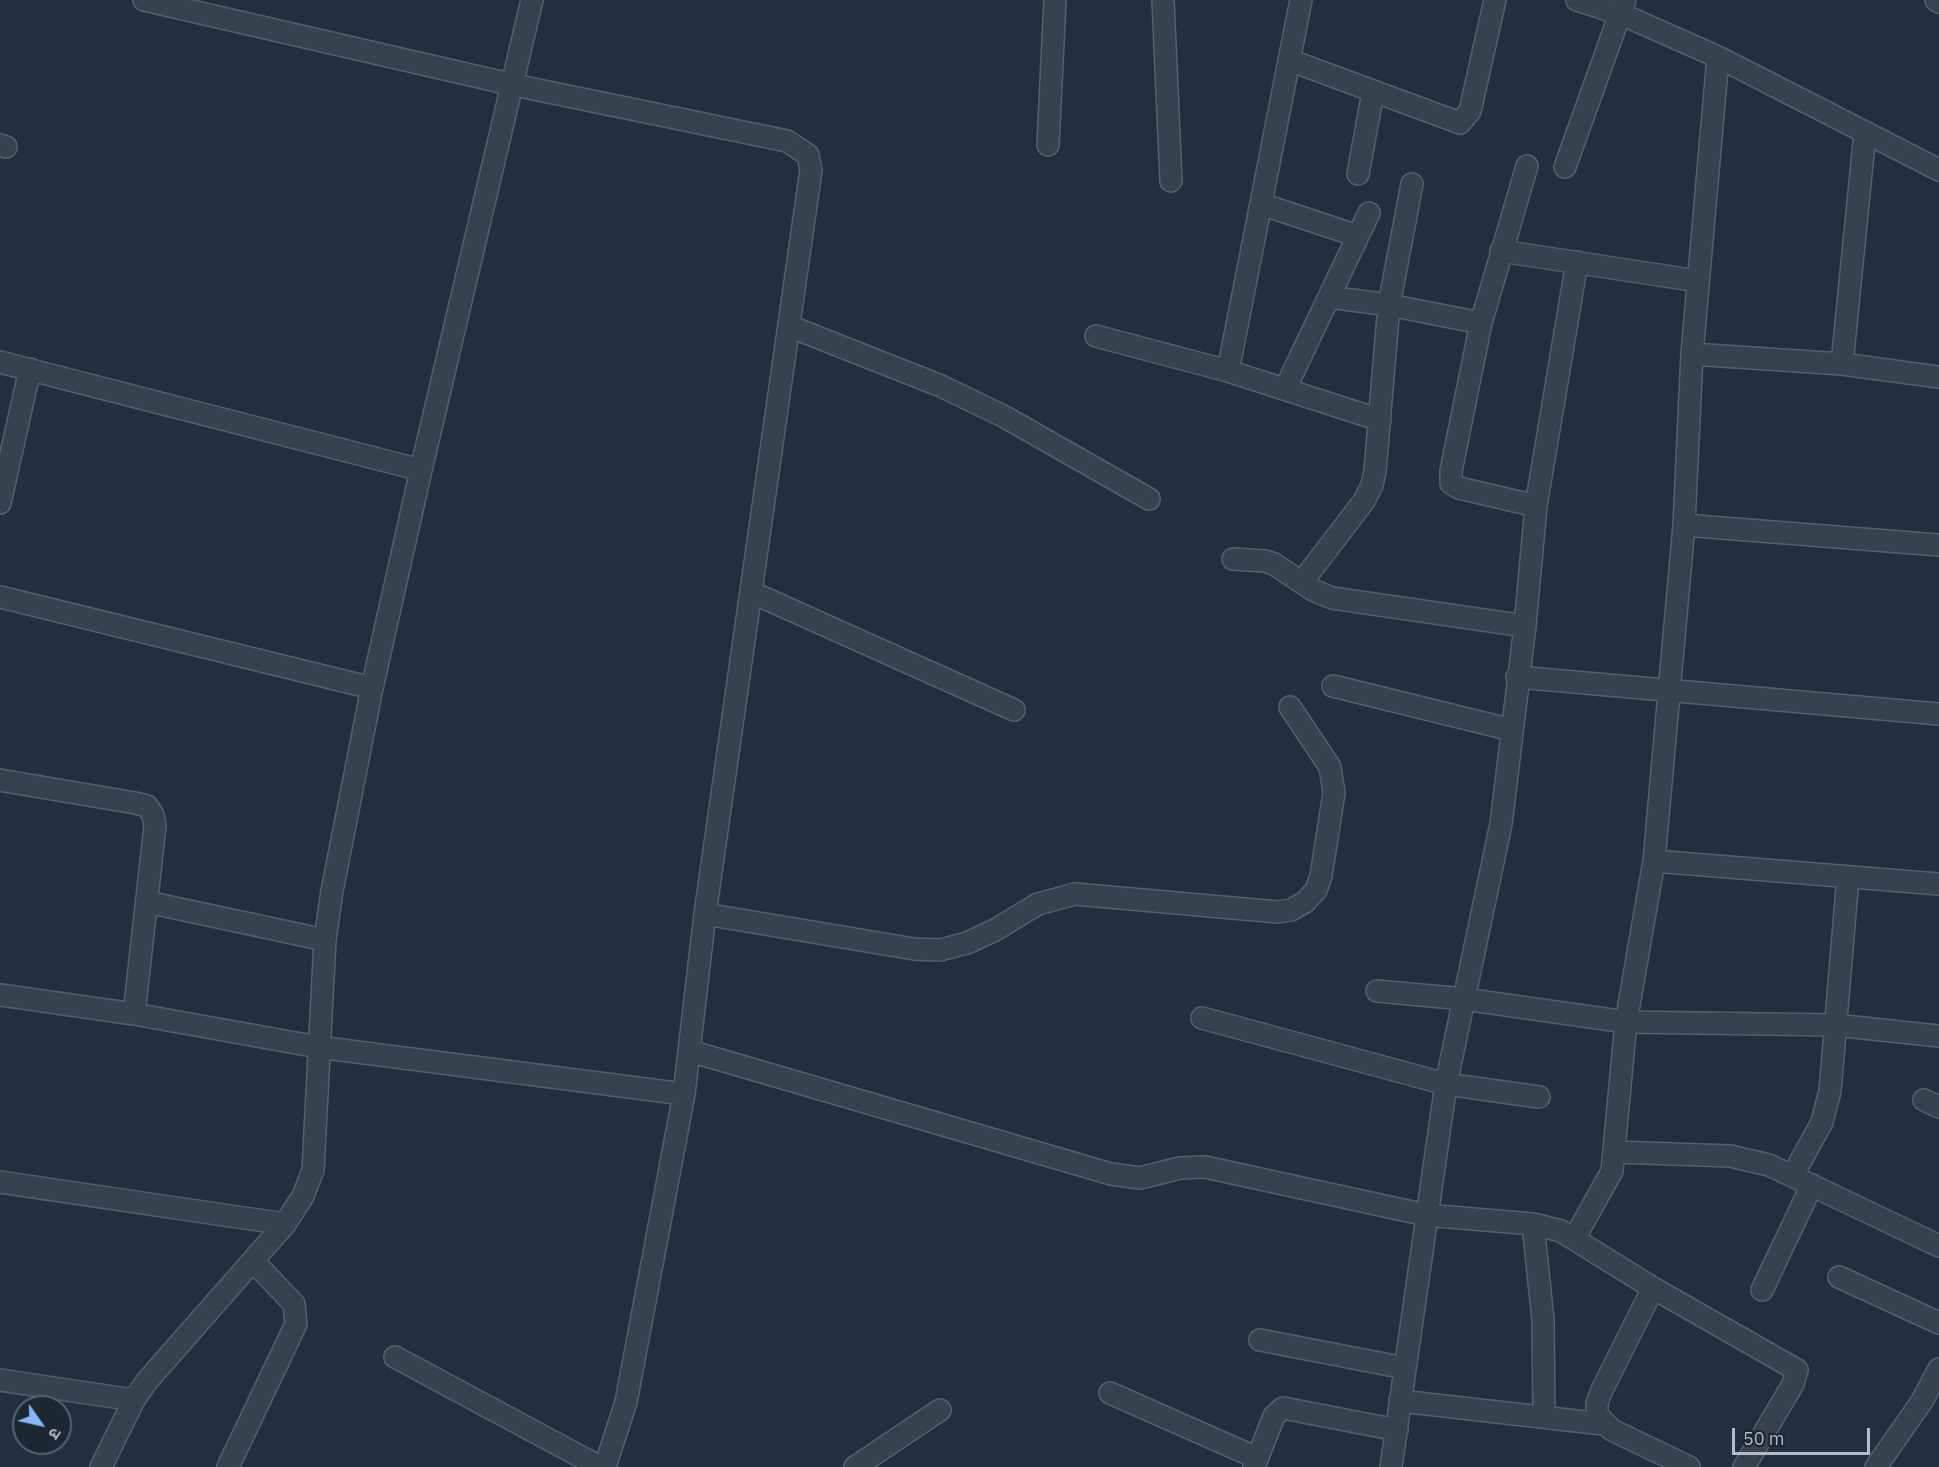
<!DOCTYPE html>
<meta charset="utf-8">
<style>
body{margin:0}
#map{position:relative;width:1939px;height:1467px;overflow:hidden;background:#242f3e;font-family:"IBM Plex Sans","Noto Sans Devanagari",sans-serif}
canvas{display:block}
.north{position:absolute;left:12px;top:1395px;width:60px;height:60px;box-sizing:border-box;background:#1d2633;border:2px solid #59626f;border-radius:50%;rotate:124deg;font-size:16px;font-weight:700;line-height:24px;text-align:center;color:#b4bcc9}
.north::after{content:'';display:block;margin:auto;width:21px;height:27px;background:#8ab4f8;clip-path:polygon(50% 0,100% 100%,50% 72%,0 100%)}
.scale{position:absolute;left:1732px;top:1428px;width:138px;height:27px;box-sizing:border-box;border:3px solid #b4bcc9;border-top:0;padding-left:8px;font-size:18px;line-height:21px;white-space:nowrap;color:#b4bcc9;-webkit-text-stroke:4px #1d2633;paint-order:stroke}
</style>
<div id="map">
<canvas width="1939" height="1467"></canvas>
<div class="north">उ</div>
<div class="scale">50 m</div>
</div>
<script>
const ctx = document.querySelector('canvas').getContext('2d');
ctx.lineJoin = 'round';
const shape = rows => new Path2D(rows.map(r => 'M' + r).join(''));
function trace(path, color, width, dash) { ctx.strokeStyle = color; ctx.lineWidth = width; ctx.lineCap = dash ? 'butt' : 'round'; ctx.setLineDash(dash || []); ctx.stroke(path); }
const minor = shape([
 [144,0,514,85,787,141,808,155,811,170,705,914,684,1094,626,1402,605,1467],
 [1163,0,1171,181],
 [1577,0,1621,14,1718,57,1939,170],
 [1936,0,1939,2],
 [1289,60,1460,123,1470,111,1495,0],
 [0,145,6,147],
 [1048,145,1055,0],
 [1527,166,1481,323,1451,471,1451,483,1459,488,1536,506],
 [1565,167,1625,0],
 [1358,174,1373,92],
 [1261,204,1358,236],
 [1501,251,1698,281],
 [1329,297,1389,305,1481,323],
 [789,326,941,386,1005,417,1149,499],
 [1096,336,1228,371,1380,420],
 [1692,354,1842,364,1939,377],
 [0,362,421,470],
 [1842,364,1865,133],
 [1228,371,1301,0],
 [1285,389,1369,213],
 [0,503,30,369],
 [1684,525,1939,545],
 [1233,559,1265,561,1274,564,1313,590,1332,598,1525,626],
 [1302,582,1364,501,1372,485,1375,471,1389,305,1412,184],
 [751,592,1014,710],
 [0,597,372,688],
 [1517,677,1939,714],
 [1333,686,1512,730],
 [0,780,135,803,147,806,153,815,155,826,134,1014],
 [1654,861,1939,884],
 [147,902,325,940],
 [705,914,914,949,940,950,967,943,995,930,1038,904,1075,894,1278,912,1291,910,1305,902,1316,890,1321,876,1334,793,1330,767,1290,707],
 [1377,991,1464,999,1626,1022,1835,1025,1939,1036],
 [0,995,134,1014,318,1047,684,1094],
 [1202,1018,1446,1084,1539,1097],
 [690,1051,1111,1174,1140,1178,1180,1168,1205,1167,1426,1215,1533,1224,1561,1231,1653,1288,1602,1390,1597,1403,1597,1415,1612,1430,1689,1467],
 [1924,1100,1939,1107],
 [1616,1152,1730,1156,1769,1165,1939,1246],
 [1793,1175,1822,1122,1830,1091,1848,877],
 [0,1182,285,1224],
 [1533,1224,1543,1320,1544,1417],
 [1574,1239,1612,1171,1626,1022,1654,861,1684,525,1692,354,1718,57],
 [1839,1277,1939,1323],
 [1653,1288,1797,1370,1793,1384,1744,1467],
 [1762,1290,1812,1185],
 [1260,1340,1405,1368],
 [395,1357,600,1467],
 [0,1380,134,1400],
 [1110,1393,1257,1458],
 [1400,1401,1603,1424],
 [101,1467,134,1400,147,1381,285,1224,303,1196,313,1170,325,940,332,891,372,688,421,470,532,0],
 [228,1467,296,1324,294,1304,253,1261],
 [855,1467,940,1410],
 [1254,1467,1274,1416,1283,1408,1397,1430],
 [1391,1467,1446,1084,1501,824,1525,626,1536,506,1577,262],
 [1876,1467,1922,1401,1939,1369]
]);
trace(minor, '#565f6c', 24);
trace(minor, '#38414e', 21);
</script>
